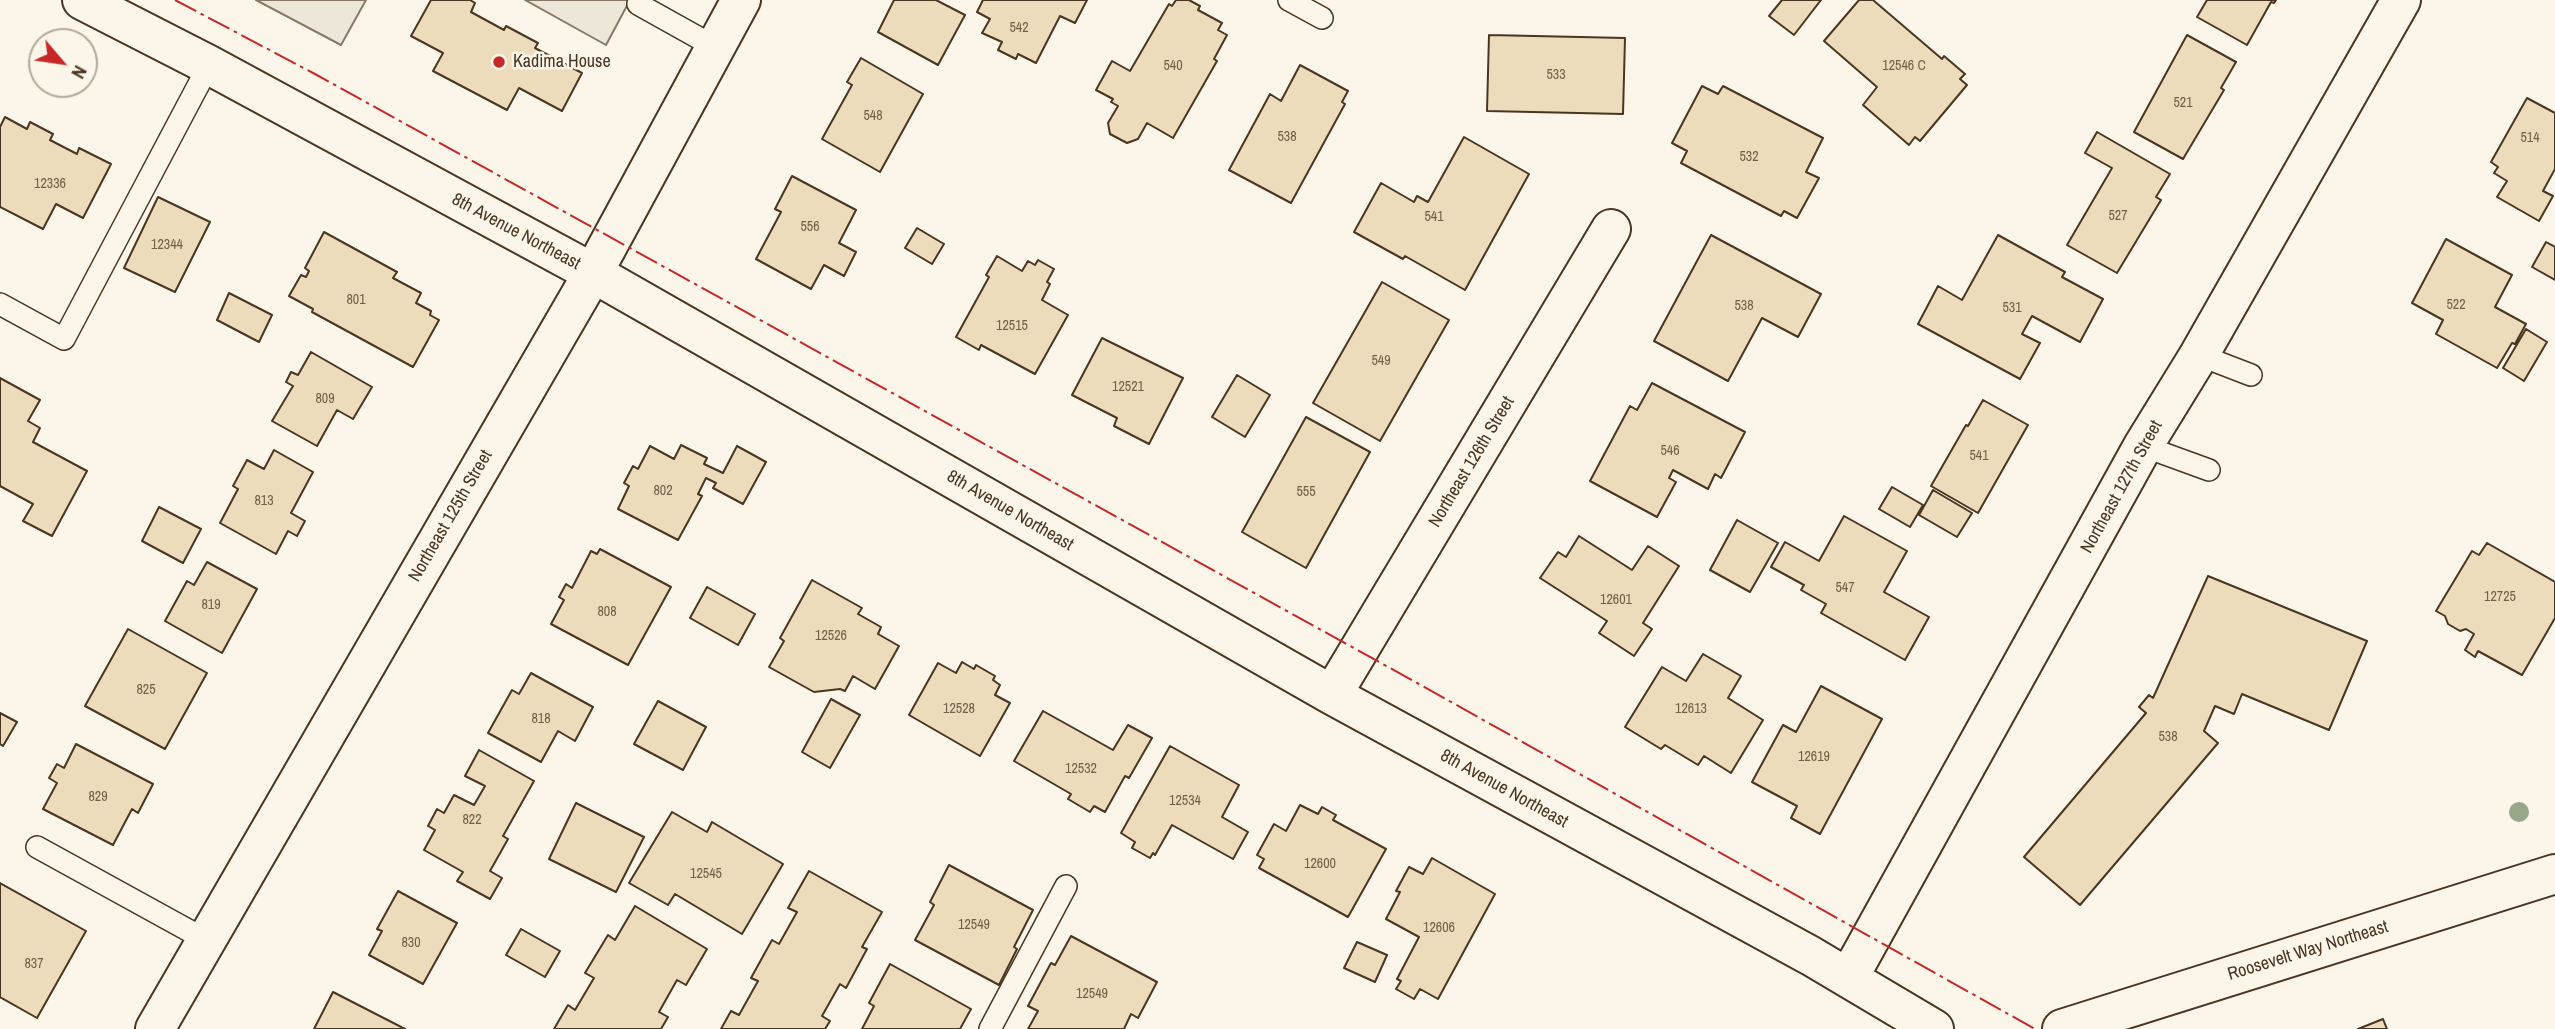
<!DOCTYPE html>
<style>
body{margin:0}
#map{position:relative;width:2555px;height:1029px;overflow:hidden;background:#fbf6e9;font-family:"Archivo Narrow",sans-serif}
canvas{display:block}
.north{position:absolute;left:28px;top:28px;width:70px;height:70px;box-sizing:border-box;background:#fbf6e9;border:2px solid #b4a999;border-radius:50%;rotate:119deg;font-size:19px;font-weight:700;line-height:28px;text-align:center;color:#4a3520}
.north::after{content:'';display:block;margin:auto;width:24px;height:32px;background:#c62828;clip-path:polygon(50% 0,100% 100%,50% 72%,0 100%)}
</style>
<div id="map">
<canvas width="2555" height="1029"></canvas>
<div class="north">N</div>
</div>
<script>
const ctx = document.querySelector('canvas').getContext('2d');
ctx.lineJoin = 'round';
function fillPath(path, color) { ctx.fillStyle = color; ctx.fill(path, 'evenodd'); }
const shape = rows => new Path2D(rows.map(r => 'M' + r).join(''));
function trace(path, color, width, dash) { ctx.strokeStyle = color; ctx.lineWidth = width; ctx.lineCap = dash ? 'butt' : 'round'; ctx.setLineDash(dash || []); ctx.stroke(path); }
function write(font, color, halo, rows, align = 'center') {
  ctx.font = font + ' "Archivo Narrow",sans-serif'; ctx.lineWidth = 5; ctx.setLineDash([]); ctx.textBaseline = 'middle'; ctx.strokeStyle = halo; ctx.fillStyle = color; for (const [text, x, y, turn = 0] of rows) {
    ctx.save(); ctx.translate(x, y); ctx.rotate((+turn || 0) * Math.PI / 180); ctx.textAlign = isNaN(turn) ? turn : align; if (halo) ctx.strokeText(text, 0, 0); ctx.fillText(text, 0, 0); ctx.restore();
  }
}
const parking = shape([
 [256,0,366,0,341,45,256,0],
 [525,0,630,0,606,45,525,0]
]);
fillPath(parking, '#ede7d9');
trace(parking, '#887966', 2);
const building = shape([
 [431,0,470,0,475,3,471,12,504,30,506,26,538,43,535,48,582,73,562,111,519,88,507,110,433,71,443,53,411,36,431,0],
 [894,0,936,0,965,15,938,65,878,32,894,0],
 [983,0,1087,0,1075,23,1060,16,1036,63,1018,54,1016,59,998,50,1002,42,982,33,990,19,977,12,983,0],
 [1176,0,1189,0,1200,6,1198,10,1222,23,1218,30,1227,35,1214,59,1217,61,1173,138,1147,123,1138,139,1127,143,1110,134,1108,123,1118,106,1111,102,1113,99,1096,90,1112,61,1130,71,1169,4,1172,6,1176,0],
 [1782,0,1821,0,1794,35,1769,16,1782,0],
 [1859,0,1873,0,1942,59,1944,56,1965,74,1960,79,1967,85,1920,141,1915,137,1909,145,1863,105,1877,87,1824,41,1859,0],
 [2207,0,2276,0,2274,3,2271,2,2247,45,2197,17,2207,0],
 [1489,35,1625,38,1623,114,1487,111,1489,35],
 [2187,35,2236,62,2221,88,2224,90,2183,159,2134,132,2187,35],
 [861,58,923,94,880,172,822,139,852,85,847,82,861,58],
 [1300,65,1348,91,1342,102,1345,104,1291,203,1229,170,1270,94,1281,101,1300,65],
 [1702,86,1718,94,1723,86,1823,138,1806,172,1819,178,1797,218,1784,211,1781,216,1681,163,1687,151,1672,143,1702,86],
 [2527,98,2555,113,2555,169,2543,191,2553,196,2539,221,2497,197,2507,181,2494,173,2498,167,2491,162,2527,98],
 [5,117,27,129,30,122,53,134,50,140,77,154,79,148,111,164,83,218,56,204,43,229,0,207,0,127,5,117],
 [2097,132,2170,174,2156,197,2161,200,2117,273,2067,245,2112,168,2085,153,2097,132],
 [1464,137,1529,174,1465,290,1405,256,1403,259,1354,232,1381,183,1414,202,1417,196,1428,202,1464,137],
 [792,176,856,210,839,243,856,252,844,276,824,265,811,289,756,259,781,212,775,209,792,176],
 [158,197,210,222,175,292,124,268,158,197],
 [917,228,944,244,932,264,905,248,917,228],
 [324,232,397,272,393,278,421,293,416,303,431,311,430,315,439,320,413,367,312,312,313,309,289,296,301,275,306,277,309,271,305,268,324,232],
 [1711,235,1821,294,1798,337,1762,318,1728,381,1654,341,1711,235],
 [1998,235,2065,272,2062,277,2103,299,2080,342,2032,316,2022,334,2040,343,2020,379,1918,324,1938,286,1962,300,1998,235],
 [2446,239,2512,275,2495,307,2526,324,2515,344,2512,343,2497,368,2436,334,2443,320,2412,303,2446,239],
 [2546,242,2555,247,2555,280,2532,267,2546,242],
 [997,256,1022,271,1028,261,1035,265,1038,260,1054,269,1047,282,1050,284,1042,300,1068,315,1035,374,981,345,979,350,956,337,989,277,986,275,997,256],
 [1382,282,1449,320,1380,441,1313,403,1382,282],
 [229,293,272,315,259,342,217,320,229,293],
 [2526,329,2547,342,2524,381,2503,368,2526,329],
 [1102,338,1183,378,1149,444,1114,426,1117,418,1072,395,1102,338],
 [311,352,372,387,353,419,337,410,317,446,272,421,293,386,286,382,291,372,298,375,311,352],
 [1237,375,1270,395,1245,437,1212,417,1237,375],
 [0,378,40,400,28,421,40,428,33,442,87,471,52,536,23,521,33,504,0,486,0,378],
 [1652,383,1745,432,1721,478,1715,474,1708,489,1673,470,1669,478,1676,482,1657,517,1590,481,1630,406,1637,410,1652,383],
 [1983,400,2028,425,1978,513,1931,486,1966,425,1968,426,1983,400],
 [1306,417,1370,452,1306,568,1242,532,1306,417],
 [681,445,707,458,704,464,723,473,737,446,766,462,743,504,713,488,716,483,706,478,698,494,702,496,678,540,618,509,629,486,624,483,633,466,638,469,650,446,674,459,681,445],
 [274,450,313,472,291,513,305,521,297,536,288,531,276,554,220,523,238,489,233,486,247,460,264,469,274,450],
 [1892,487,1923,505,1910,527,1879,509,1892,487],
 [1933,490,1972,513,1957,537,1919,515,1933,490],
 [159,507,201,529,183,563,142,541,159,507],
 [1844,516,1907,551,1884,592,1929,617,1905,660,1821,613,1826,604,1801,590,1804,585,1771,567,1785,542,1819,561,1844,516],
 [1737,520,1778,543,1750,592,1710,570,1737,520],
 [1579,536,1632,570,1648,546,1679,566,1643,623,1652,629,1634,656,1599,633,1607,621,1540,578,1558,552,1566,557,1579,536],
 [2487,543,2555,582,2555,618,2522,675,2478,651,2475,657,2465,650,2474,634,2466,629,2460,631,2448,624,2445,616,2436,611,2472,551,2479,555,2487,543],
 [600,549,671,587,628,665,551,624,564,600,559,597,566,584,572,588,591,551,597,554,600,549],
 [207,562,257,589,222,653,165,621,187,581,194,585,207,562],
 [2208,576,2367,641,2329,730,2242,694,2234,714,2215,706,2204,731,2218,743,2080,905,2024,857,2146,713,2139,707,2149,695,2153,698,2208,576],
 [812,580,862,608,858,614,881,627,878,634,899,646,875,689,853,676,845,691,840,689,814,692,769,667,784,641,780,638,812,580],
 [707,587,755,614,738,645,690,618,707,587],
 [128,629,207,673,165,749,85,706,128,629],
 [1703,654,1741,676,1728,698,1763,720,1731,773,1704,756,1698,765,1665,745,1661,749,1625,727,1662,667,1686,681,1703,654],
 [962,662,974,669,976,665,995,676,993,680,1000,685,995,695,1010,703,980,756,909,715,938,663,956,673,962,662],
 [531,673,593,707,575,741,558,731,541,762,488,733,512,690,519,694,531,673],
 [1821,686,1882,719,1820,834,1791,818,1797,806,1752,782,1783,725,1796,732,1821,686],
 [831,699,860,715,830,768,802,752,831,699],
 [658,701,706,727,683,770,634,744,658,701],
 [1043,711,1113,750,1128,725,1152,738,1129,778,1125,776,1105,812,1094,806,1090,812,1068,799,1071,794,1014,761,1043,711],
 [0,713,17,722,3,746,0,744,0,713],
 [76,744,153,784,138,813,132,809,113,845,43,809,57,783,49,778,57,764,64,768,76,744],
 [1170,746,1239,785,1222,817,1248,832,1233,859,1172,825,1155,855,1153,853,1150,858,1132,848,1135,842,1121,833,1170,746],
 [479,750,534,781,503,836,508,839,490,871,502,878,490,899,457,881,463,872,424,850,435,830,428,826,437,809,444,813,454,795,474,805,485,786,465,776,479,750],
 [576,803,644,837,616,892,549,859,576,803],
 [1300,805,1318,814,1322,807,1336,815,1333,820,1386,849,1348,917,1259,868,1264,859,1257,855,1274,824,1286,831,1300,805],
 [672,812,707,832,712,822,783,864,742,934,675,894,668,905,629,883,672,812],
 [1432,858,1495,894,1438,999,1420,989,1414,999,1396,989,1401,981,1397,979,1419,937,1386,919,1400,892,1396,891,1409,867,1423,874,1432,858],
 [949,865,1033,910,1014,947,1017,949,999,985,915,940,934,905,930,902,949,865],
 [809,871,882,912,862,947,867,949,846,988,840,984,822,1016,830,1021,825,1029,721,1029,731,1011,739,1015,758,981,751,978,772,940,779,944,797,912,788,908,809,871],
 [0,883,86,931,37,1018,0,997,0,883],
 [398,891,457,923,423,984,369,955,382,931,377,929,398,891],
 [635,906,707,949,686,985,677,980,659,1012,668,1017,661,1029,554,1029,568,1005,575,1010,594,978,585,973,608,935,615,940,635,906],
 [521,929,560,951,545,977,506,955,521,929],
 [1071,936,1157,982,1138,1018,1131,1014,1124,1029,1028,1029,1038,1011,1028,1006,1051,963,1055,965,1071,936],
 [1357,942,1387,955,1375,982,1344,968,1357,942],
 [890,964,971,1009,960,1029,862,1029,874,1006,869,1003,890,964],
 [333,992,405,1029,314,1029,333,992],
 [2383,1019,2387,1029,2358,1029,2383,1019]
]);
fillPath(building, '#ecdcbc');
trace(building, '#4a3520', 2);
const service = shape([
 [1289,0,1322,18],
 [638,4,715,47],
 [0,304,64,339,209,65],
 [2199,355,2251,375],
 [2143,446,2209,470],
 [37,847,206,940],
 [990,1029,1066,886]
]);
const minor = shape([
 [82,0,209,65,593,273,1332,695,1811,956,1934,1029],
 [1332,695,1611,229],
 [1849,977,2143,446,2199,355,2401,0]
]);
const tertiary = shape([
 [155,1029,593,273,741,0]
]);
const secondary = shape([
 [2062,1029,2555,874]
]);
trace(service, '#4a3520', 24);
trace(minor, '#4a3520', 42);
trace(tertiary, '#4a3520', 42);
trace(secondary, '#4a3520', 42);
trace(service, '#fbf6e9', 21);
trace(minor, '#fbf6e9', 38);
trace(tertiary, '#fbf6e9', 38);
trace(secondary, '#fbf6e9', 38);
trace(shape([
 [175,0,315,74,1419,684,2035,1029]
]), '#c62828', 2, [24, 5, 3.5, 5]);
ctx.fillStyle = '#96a887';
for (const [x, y] of [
 [2519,812]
]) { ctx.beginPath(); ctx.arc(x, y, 10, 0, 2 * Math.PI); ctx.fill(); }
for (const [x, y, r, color] of [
 [499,62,7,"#c62828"]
]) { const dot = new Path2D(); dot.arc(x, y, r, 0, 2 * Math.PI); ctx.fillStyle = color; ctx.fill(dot); trace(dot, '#fbf6e9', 2.5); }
write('14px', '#725f47', null, [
 ["542",1019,28],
 ["540",1173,66],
 ["12546 C",1904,66],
 ["533",1556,75],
 ["521",2183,103],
 ["548",873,116],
 ["538",1287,137],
 ["514",2530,138],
 ["532",1749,157],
 ["12336",50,184],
 ["527",2118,216],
 ["541",1434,217],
 ["556",810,227],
 ["12344",167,245],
 ["801",356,300],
 ["522",2456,305],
 ["538",1744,306],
 ["531",2012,308],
 ["12515",1012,326],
 ["549",1381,361],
 ["12521",1128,387],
 ["809",325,399],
 ["546",1670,451],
 ["541",1979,456],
 ["802",663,491],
 ["555",1306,492],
 ["813",264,501],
 ["547",1845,588],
 ["12725",2500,597],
 ["12601",1616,600],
 ["819",211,605],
 ["808",607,612],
 ["12526",831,636],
 ["825",146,690],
 ["12528",959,709],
 ["12613",1691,709],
 ["818",541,719],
 ["538",2168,737],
 ["12619",1814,757],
 ["12532",1081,769],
 ["829",98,797],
 ["12534",1185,801],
 ["822",472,820],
 ["12600",1320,864],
 ["12545",706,874],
 ["12549",974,925],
 ["12606",1439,928],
 ["830",411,943],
 ["837",34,964],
 ["12549",1092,994]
]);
write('18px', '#4a3520', '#fbf6e9', [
 ["Kadima House",513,62]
], 'left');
write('18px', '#4a3520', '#fbf6e9', [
 ["8th Avenue Northeast",516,232,28],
 ["Northeast 126th Street",1472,462,-59],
 ["Northeast 127th Street",2122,487,-61],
 ["8th Avenue Northeast",1010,511,30],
 ["Northeast 125th Street",451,516,-60],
 ["8th Avenue Northeast",1504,789,29],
 ["Roosevelt Way Northeast",2308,951,-17]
]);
</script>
